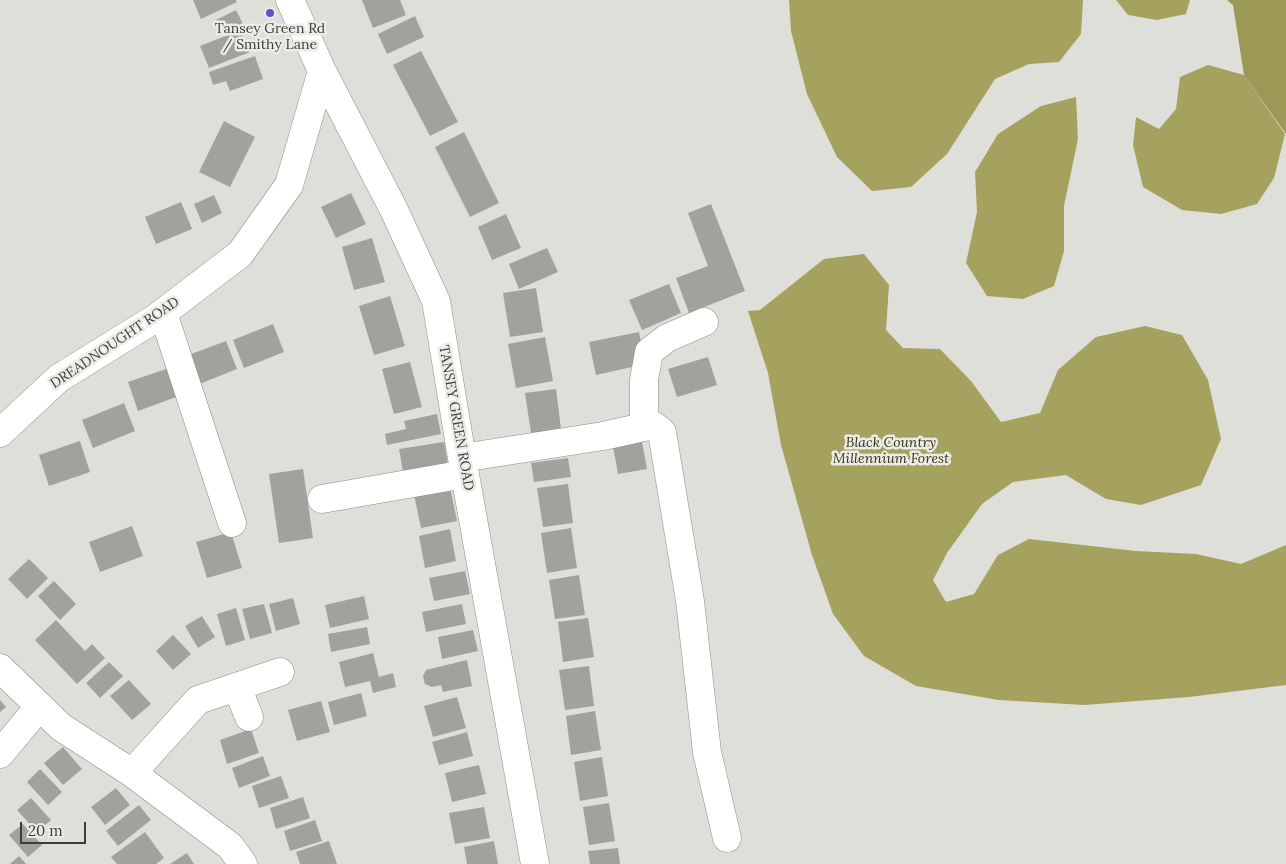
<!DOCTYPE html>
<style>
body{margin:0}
#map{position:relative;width:1286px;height:864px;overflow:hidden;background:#dfdfd9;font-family:Lora,serif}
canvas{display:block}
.scale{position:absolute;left:20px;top:822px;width:66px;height:22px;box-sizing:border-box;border:2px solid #3c3c3a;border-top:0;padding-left:6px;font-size:15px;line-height:18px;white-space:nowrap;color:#3c3c3a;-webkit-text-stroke:4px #ecece6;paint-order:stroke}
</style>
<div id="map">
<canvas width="1286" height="864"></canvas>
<div class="scale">20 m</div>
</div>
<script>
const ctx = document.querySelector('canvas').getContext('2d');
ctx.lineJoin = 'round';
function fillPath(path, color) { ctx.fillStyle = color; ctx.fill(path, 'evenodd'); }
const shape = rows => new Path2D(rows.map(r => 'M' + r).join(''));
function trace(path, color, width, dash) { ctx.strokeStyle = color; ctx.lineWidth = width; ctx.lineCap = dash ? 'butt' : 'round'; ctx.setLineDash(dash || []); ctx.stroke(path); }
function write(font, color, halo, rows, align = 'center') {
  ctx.font = font + ' Lora,serif'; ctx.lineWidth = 5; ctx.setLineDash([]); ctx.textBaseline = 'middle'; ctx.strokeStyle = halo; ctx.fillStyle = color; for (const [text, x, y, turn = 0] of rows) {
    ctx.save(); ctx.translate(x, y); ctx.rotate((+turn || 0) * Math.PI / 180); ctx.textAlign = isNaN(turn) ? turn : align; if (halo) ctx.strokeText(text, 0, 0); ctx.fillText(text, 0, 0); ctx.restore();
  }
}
fillPath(shape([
 [789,0,1083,0,1081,34,1059,62,1029,64,995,79,947,154,911,187,872,191,837,157,807,94,791,31],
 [1116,0,1190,0,1186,14,1157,20,1128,15],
 [1208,65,1244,75,1285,134,1274,178,1257,204,1221,214,1182,210,1143,187,1133,145,1136,117,1159,129,1176,109,1180,77],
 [1076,97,1078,139,1064,206,1064,251,1054,286,1023,299,987,296,966,263,977,212,975,172,998,134,1041,106],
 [864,254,889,285,886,330,903,348,940,349,971,381,1001,422,1040,413,1058,370,1096,337,1145,326,1182,335,1208,380,1221,439,1201,485,1141,505,1106,499,1066,475,1013,482,982,504,947,553,933,580,946,602,974,594,998,555,1029,539,1136,551,1196,554,1241,564,1286,545,1286,685,1189,697,1084,705,999,700,916,686,864,656,833,614,812,555,781,445,768,373,748,311,760,310,824,259]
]), '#a5a15f');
fillPath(shape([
 [1227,0,1286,0,1286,134,1244,75,1233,5]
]), '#9c9856');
fillPath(shape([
 [193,0,236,0,237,2,201,19],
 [362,0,400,0,406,15,373,28],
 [236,10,243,24,222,34,216,20],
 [415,16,424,37,387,54,378,34],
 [241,30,250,52,209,68,200,46],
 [421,51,458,122,430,136,393,65],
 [255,56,263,79,230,91,226,81,213,85,209,72],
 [224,121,255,137,230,187,199,172],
 [464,132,499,203,470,217,435,147],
 [351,193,366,224,336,238,321,207],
 [214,195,222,213,202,223,194,204],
 [181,202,192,229,156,244,145,217],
 [711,204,745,291,689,313,676,278,708,266,688,213],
 [506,214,521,248,492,260,478,227],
 [372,238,385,282,354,290,342,247],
 [547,248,558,272,519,289,509,264],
 [669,284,681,313,642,330,629,300],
 [536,288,543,332,510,337,503,293],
 [390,296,405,346,374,355,359,306],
 [273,324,284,352,244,368,233,340],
 [639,332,645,364,596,375,589,342],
 [545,337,553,381,516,388,508,344],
 [226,341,237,369,197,385,186,356],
 [708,357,717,385,677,397,668,369],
 [410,362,422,407,394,414,382,369],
 [169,368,179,396,138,411,128,382],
 [556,389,561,429,531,433,525,393],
 [124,403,135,431,93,448,82,420],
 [437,414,441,434,387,445,385,434,406,429,404,421],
 [80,441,90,472,49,486,39,455],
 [444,442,448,465,403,472,399,449],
 [642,442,647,469,618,474,613,446],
 [568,458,571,477,534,482,531,463],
 [303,469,313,538,279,543,269,474],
 [449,482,457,521,421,528,413,490],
 [568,484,573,523,543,527,537,488],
 [132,526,143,556,100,572,89,542],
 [571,528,577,568,547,573,541,533],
 [450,529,456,561,425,568,419,536],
 [231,532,242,568,207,578,196,542],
 [29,559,48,578,27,599,8,579],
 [465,571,470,594,434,601,429,578],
 [579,575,585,615,555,619,549,580],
 [54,581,76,604,60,620,38,596],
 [364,596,369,619,330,628,325,605],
 [293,598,300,624,276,631,269,604],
 [264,604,272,633,250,639,242,609],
 [462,604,466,624,426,632,422,612],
 [236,608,245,640,226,646,217,614],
 [202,616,215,637,198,648,185,626],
 [588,618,594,657,563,662,558,622],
 [56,620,85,651,92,644,105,658,77,684,35,640],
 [367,627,370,644,331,652,328,634],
 [473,630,478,651,442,659,438,637],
 [173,635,191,654,173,670,156,651],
 [373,653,379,677,393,673,396,687,373,693,370,681,345,687,339,662],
 [467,660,472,686,443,692,441,685,432,687,425,684,423,676,426,670],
 [109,662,123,676,100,698,86,683],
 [589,666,594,706,565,710,559,670],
 [129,680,151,704,132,720,110,696],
 [361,693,367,716,334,725,328,702],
 [457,697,466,728,433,737,424,706],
 [0,700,6,707,0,712],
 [321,701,330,732,297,741,288,710],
 [595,711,601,750,571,755,566,716],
 [251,729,259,753,227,764,220,740],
 [467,732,473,756,439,765,432,742],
 [63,747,82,769,63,785,44,763],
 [263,756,270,776,239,788,232,768],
 [602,757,608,796,580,801,574,762],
 [479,765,486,794,452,802,445,773],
 [40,769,62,792,48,805,27,782],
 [281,776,289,798,259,808,252,786],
 [116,788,130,805,105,825,91,807],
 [303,797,310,818,276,829,270,808],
 [31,798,51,820,37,832,17,810],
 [609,803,615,841,589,845,583,807],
 [139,805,151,820,118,846,106,831],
 [484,807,490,838,455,844,449,813],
 [315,820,322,841,290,851,284,831],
 [23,824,42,845,28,857,9,835],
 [145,832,164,858,156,864,117,864,111,857],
 [329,841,337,864,300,864,296,852],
 [494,841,498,864,467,864,464,847],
 [618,848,620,864,590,864,588,851],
 [187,853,194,864,170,864],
 [19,856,26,864,10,864]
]), '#a2a29d');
const minor = shape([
 [290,0,322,71,394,210,436,301,462,458,535,864],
 [163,313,232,523],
 [644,427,644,380,649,352,667,338,704,322],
 [0,433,59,378,156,318,240,254,289,185,322,71],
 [462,458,603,436,653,425,662,432,690,601,707,752,727,838],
 [322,499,465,474],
 [0,668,61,727,132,773,230,846,243,864],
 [237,687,249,717],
 [0,754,39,707],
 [132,773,198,700,280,672]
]);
trace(minor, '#8b8b87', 29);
trace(minor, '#fff', 28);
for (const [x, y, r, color] of [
 [270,13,5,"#6350c8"]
]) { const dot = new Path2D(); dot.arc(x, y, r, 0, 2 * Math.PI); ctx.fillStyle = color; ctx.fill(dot); trace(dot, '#ecece6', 2); }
write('14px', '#3c3c3a', '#ecece6', [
 ["Tansey Green Rd",270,29],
 ["/ Smithy Lane",270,45]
]);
write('14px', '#3c3c3a', '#ecece6', [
 ["DREADNOUGHT ROAD",115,343,-34],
 ["TANSEY GREEN ROAD",456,418,80]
]);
write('italic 14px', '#353315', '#ecece6', [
 ["Black Country",891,443],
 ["Millennium Forest",891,459]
]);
</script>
